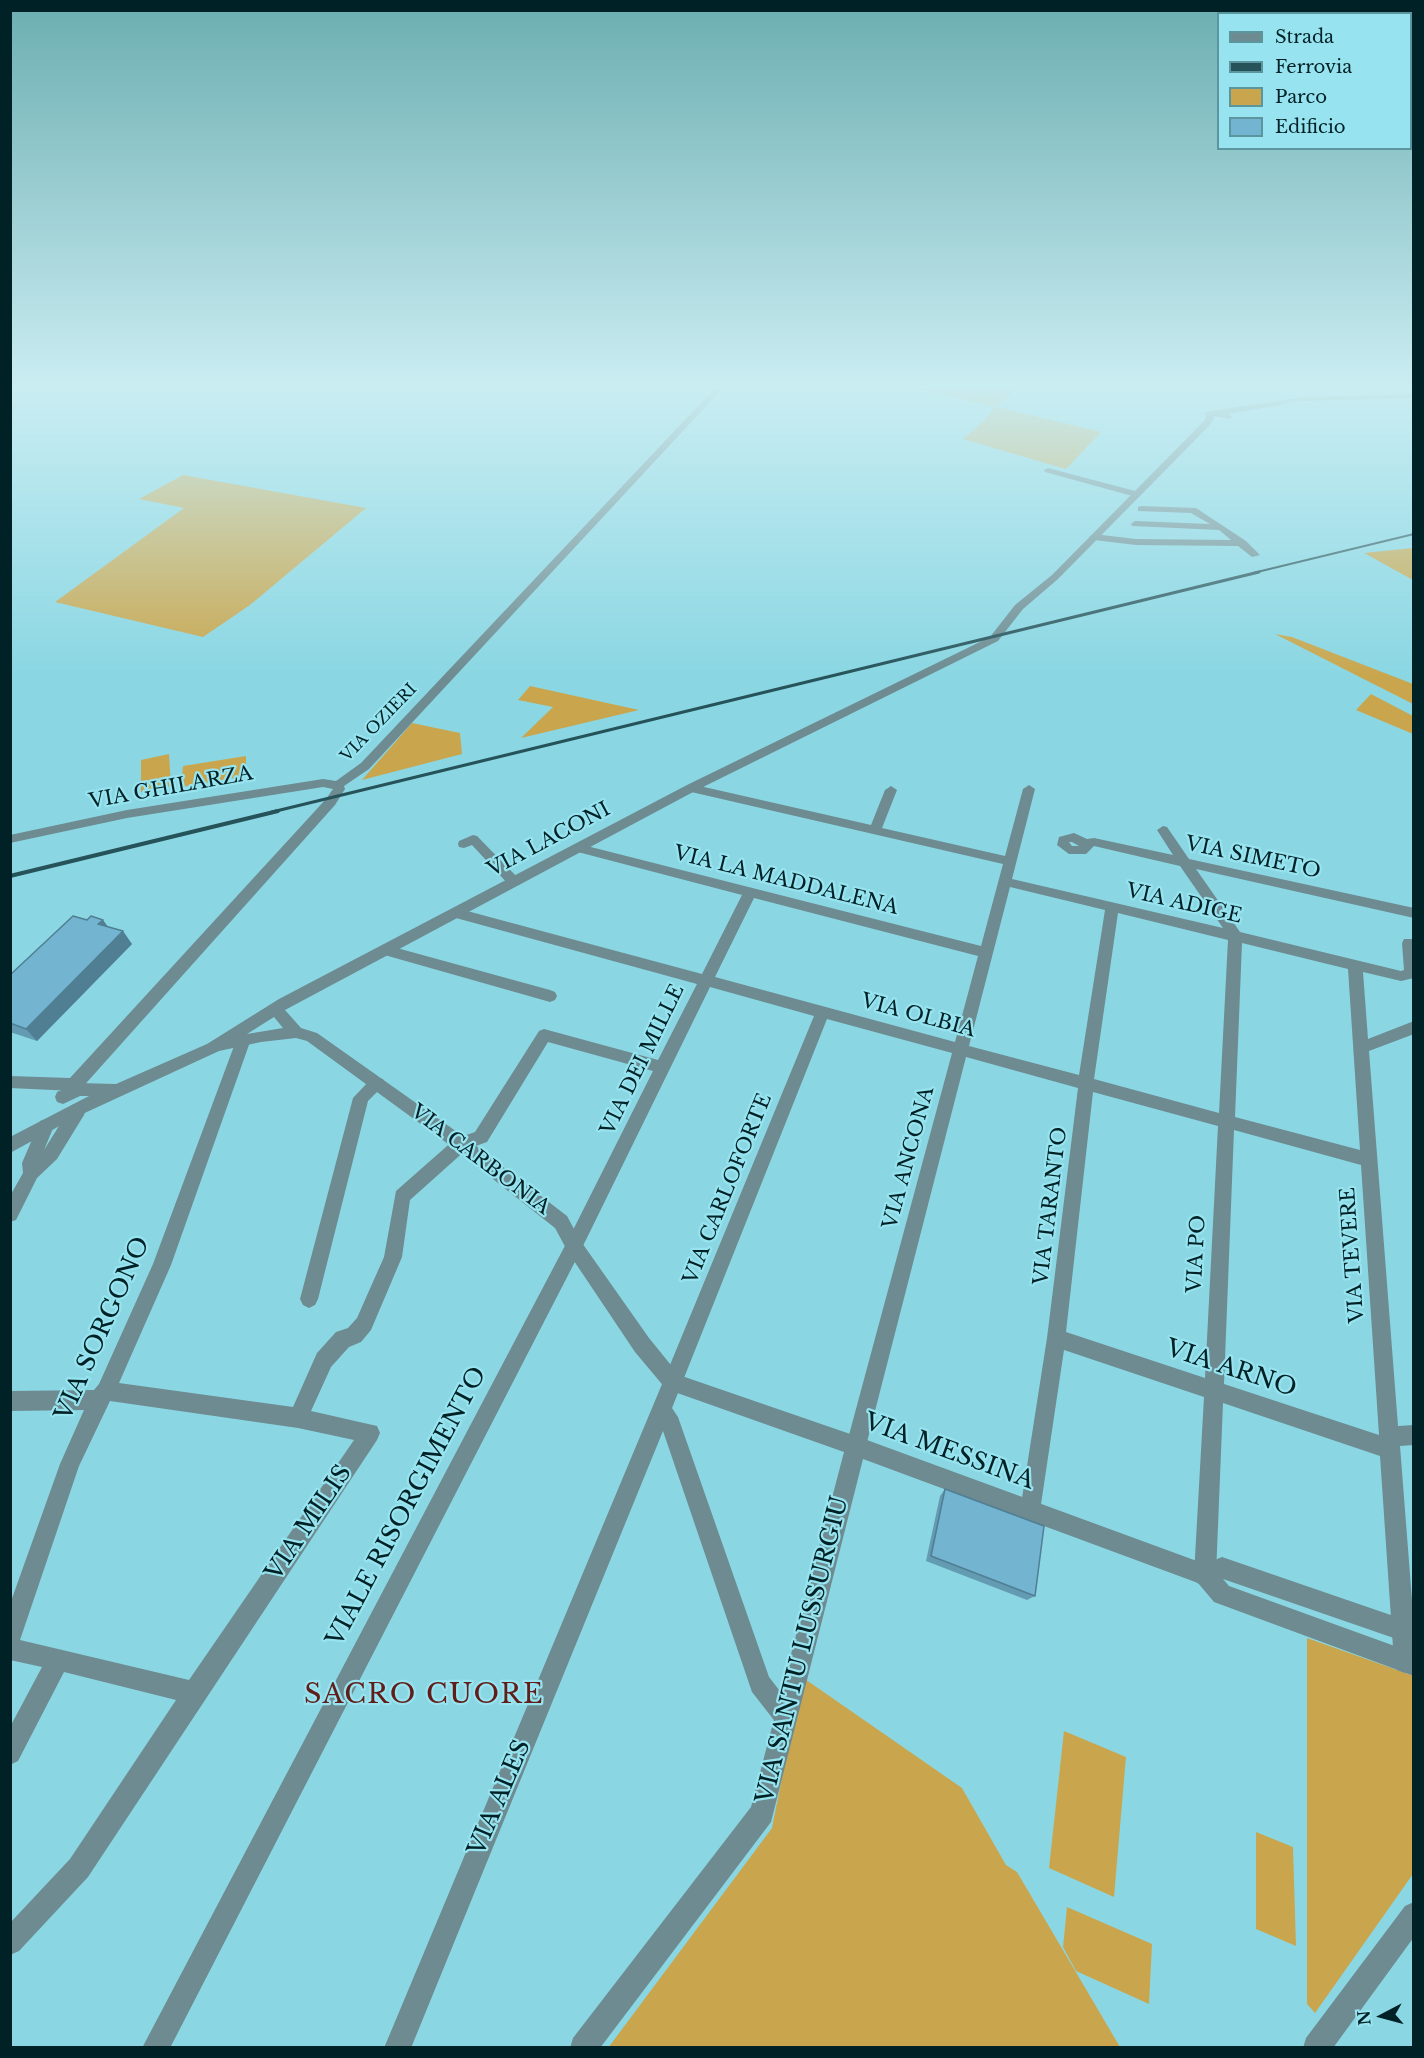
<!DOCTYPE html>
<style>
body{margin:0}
#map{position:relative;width:1424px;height:2058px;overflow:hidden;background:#8ad7e3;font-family:"Libre Baskerville",serif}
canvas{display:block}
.frame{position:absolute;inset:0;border:12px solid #002125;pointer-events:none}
.legend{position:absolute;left:1217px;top:12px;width:195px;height:138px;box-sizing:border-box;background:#97e4f0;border:2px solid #5b969f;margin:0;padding:8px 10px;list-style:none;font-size:18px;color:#002125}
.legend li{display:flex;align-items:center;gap:12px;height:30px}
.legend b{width:30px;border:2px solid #5b969f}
.north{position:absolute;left:1352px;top:1986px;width:60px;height:60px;-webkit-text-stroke:4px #97e4f0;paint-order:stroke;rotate:264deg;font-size:16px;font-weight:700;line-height:24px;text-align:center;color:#002125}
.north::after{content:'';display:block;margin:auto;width:21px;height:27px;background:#002125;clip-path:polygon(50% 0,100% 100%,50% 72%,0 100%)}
</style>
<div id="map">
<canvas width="1424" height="2058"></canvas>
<div class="frame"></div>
<ul class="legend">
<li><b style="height:8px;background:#6d8b90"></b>Strada</li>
<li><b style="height:8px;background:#265259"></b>Ferrovia</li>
<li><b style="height:16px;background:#c9a64d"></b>Parco</li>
<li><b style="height:16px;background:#73b4d0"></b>Edificio</li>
</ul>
<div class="north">N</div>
</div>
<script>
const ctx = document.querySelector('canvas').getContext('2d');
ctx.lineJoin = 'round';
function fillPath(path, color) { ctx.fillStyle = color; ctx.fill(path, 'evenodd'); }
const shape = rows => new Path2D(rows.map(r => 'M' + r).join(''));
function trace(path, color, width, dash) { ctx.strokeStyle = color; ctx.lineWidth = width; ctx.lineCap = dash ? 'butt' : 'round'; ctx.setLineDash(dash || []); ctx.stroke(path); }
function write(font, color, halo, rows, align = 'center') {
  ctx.font = font + ' "Libre Baskerville",serif'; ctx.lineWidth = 4.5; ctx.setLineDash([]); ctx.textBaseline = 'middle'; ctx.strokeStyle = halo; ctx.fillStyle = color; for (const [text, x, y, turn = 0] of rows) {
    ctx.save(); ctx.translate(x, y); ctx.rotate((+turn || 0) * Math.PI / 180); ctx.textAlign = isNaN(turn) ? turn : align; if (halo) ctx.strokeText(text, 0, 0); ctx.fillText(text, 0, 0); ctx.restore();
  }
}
fillPath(shape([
 [919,389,1017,389,996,407,1101,432,1066,469,963,439,985,420,995,407],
 [183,475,366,508,250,605,203,637,55,602,184,508,139,499],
 [1413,548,1413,580,1364,553],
 [1275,634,1292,637,1413,684,1413,704],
 [530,686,639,710,521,738,553,707,518,700],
 [1371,694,1413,716,1413,734,1356,710],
 [412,723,460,733,462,754,362,780],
 [169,754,171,786,141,792,141,760],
 [246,756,246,776,181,787,183,766],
 [1307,1638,1414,1676,1413,1874,1315,2013,1307,2004],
 [802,1677,962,1788,1006,1865,1017,1872,1120,2047,608,2048,772,1828],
 [1064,1731,1126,1757,1114,1897,1049,1868],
 [1256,1832,1293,1847,1296,1946,1256,1929],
 [1067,1907,1152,1944,1149,2004,1076,1971,1063,1947]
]), '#c9a64d');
fillPath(shape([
 [714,389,722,389,369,769,344,786,345,789,335,805,80,1090,74,1091,10,1088,10,1076,70,1078,326,799,333,789,323,787,127,818,10,843,10,835,127,810,323,779,336,781,361,763,714,389],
 [1048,468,1139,492,1140,494,1136,497,1045,472,1044,470,1048,468],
 [1141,506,1196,508,1246,541,1260,555,1252,557,1238,546,1136,545,1094,540,1089,537,1094,534,1136,539,1231,540,1219,530,1132,526,1131,524,1135,521,1210,524,1191,513,1138,511,1138,507,1141,506],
 [691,784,871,825,885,790,891,786,897,790,882,828,1005,856,1023,789,1029,785,1035,789,1012,879,1223,928,1180,866,1094,846,1086,854,1069,854,1057,845,1059,837,1074,833,1087,839,1094,838,1173,855,1157,830,1163,826,1167,827,1189,859,1414,908,1414,918,1196,869,1240,932,1401,971,1404,970,1402,943,1404,939,1414,939,1414,978,1401,981,1363,972,1368,1039,1414,1021,1414,1034,1369,1051,1398,1426,1414,1425,1414,1445,1400,1446,1414,1626,1413,1670,1405,1673,1397,1670,1394,1662,1380,1456,1223,1403,1216,1575,1213,1583,1205,1586,1197,1583,1194,1575,1204,1397,1064,1350,1040,1511,1037,1518,1030,1521,1023,1518,1020,1511,1047,1338,1078,1088,966,1057,866,1446,863,1453,856,1456,849,1453,846,1446,952,1053,827,1019,672,1408,678,1417,769,1677,793,1708,797,1716,793,1724,785,1728,777,1724,752,1692,663,1431,411,2048,384,2048,665,1377,814,1016,710,987,580,1252,170,2048,142,2048,568,1240,653,1071,548,1042,487,1142,467,1149,410,1200,402,1257,371,1330,361,1342,349,1347,331,1367,311,1411,377,1426,380,1433,377,1440,88,1877,19,1951,10,1955,10,1923,70,1859,176,1700,64,1672,18,1761,10,1765,10,1727,42,1667,10,1660,10,1604,60,1464,84,1410,10,1411,10,1391,94,1390,99,1384,153,1264,237,1038,242,1036,247,1038,250,1042,171,1265,119,1383,293,1407,317,1353,336,1332,348,1328,357,1318,384,1257,396,1191,455,1139,475,1132,539,1031,544,1029,658,1060,697,984,456,918,449,913,456,908,702,974,742,895,574,851,573,848,574,845,579,844,981,946,1003,864,687,791,685,788,691,784],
 [1069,842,1072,842,1079,846,1072,846,1069,842],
 [1010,887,1105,910,1079,1075,969,1046,1010,887],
 [754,898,978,956,955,1042,715,977,754,898],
 [1118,913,1228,940,1219,1113,1094,1079,1118,913],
 [1242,943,1348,969,1360,1150,1235,1117,1242,943],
 [1093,1092,1218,1126,1205,1378,1066,1332,1093,1092],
 [1234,1130,1361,1165,1379,1435,1224,1384,1234,1130],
 [110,1401,298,1428,354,1440,189,1680,20,1640,79,1466,110,1401],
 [473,835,477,836,519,879,521,882,519,885,509,885,472,845,464,848,459,847,458,844,459,841,473,835],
 [386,945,550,990,555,992,557,996,555,1000,550,1002,381,954,379,950,381,946,386,945],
 [377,1078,383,1079,385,1084,368,1101,318,1299,315,1305,309,1308,303,1305,300,1299,353,1098,371,1079,377,1078],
 [78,1103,84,1105,86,1110,84,1115,57,1159,37,1178,16,1220,10,1222,10,1196,23,1173,22,1163,40,1121,46,1119,52,1121,54,1126,44,1150,72,1105,78,1103],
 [1414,1902,1414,1937,1333,2048,1303,2048,1306,2038,1405,1906,1414,1902]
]), '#6d8b90');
fillPath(shape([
 [1414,394,1414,398,1303,401,1228,414,1233,417,1229,419,1213,416,1214,418,1209,426,1058,579,1023,609,998,641,695,791,285,1010,301,1028,317,1033,467,1139,567,1216,580,1240,649,1338,679,1375,856,1436,1205,1564,1222,1557,1414,1623,1414,1645,1223,1579,1229,1586,1414,1653,1414,1676,1214,1602,1198,1583,863,1459,771,1822,600,2048,570,2048,573,2038,751,1807,844,1452,666,1389,635,1352,568,1252,555,1228,455,1149,307,1041,296,1038,261,1042,219,1051,76,1117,10,1153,10,1137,89,1096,80,1096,63,1104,57,1102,55,1097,57,1092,78,1083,116,1084,207,1044,279,999,687,785,990,637,1015,605,1052,575,1203,422,1206,418,1205,412,1303,397,1414,394],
 [274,1017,283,1028,247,1034,274,1017]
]), '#6d8b90');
trace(shape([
 [1253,573,1414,534]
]), '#265259', 2);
trace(shape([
 [272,812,1259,572]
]), '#265259', 3);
trace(shape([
 [10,876,278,811]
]), '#265259', 4);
fillPath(shape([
 [103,920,107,927,132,944,37,1041,10,1032,10,975],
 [945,1489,1035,1596,1027,1600,926,1561,940,1496]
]), '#639bb3');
fillPath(shape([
 [103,920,112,932,98,924],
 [123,931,132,944,37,1041,26,1029]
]), '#507e92');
const building = shape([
 [73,916,87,920,91,916,103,920,98,924,123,931,26,1029,10,1023,10,975,73,916],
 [945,1489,1044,1526,1035,1596,931,1556,945,1489]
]);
fillPath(building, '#73b4d0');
trace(building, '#507e92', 1.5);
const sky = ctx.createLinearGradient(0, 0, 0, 677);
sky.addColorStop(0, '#6baeb1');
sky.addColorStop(0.57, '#caedf2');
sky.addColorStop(1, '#caedf200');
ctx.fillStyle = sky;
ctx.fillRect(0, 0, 1424, 677);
write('16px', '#002125', '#97e4f0', [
 ["VIA OZIERI",379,723,-46]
]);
write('20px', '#002125', '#97e4f0', [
 ["VIA GHILARZA",171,788,-10],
 ["VIA LACONI",549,840,-28],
 ["VIA SIMETO",1253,858,12],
 ["VIA LA MADDALENA",786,881,14],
 ["VIA ADIGE",1184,904,13],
 ["VIA OLBIA",918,1016,15],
 ["VIA DEI MILLE",643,1060,-64],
 ["VIA ANCONA",909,1158,-75],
 ["VIA CARBONIA",480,1160,37],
 ["VIA CARLOFORTE",728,1189,-68],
 ["VIA TARANTO",1051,1206,-83],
 ["VIA PO",1197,1254,-87],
 ["VIA TEVERE",1353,1255,-94]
]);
write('24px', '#002125', '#97e4f0', [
 ["VIA SORGONO",103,1329,-66],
 ["VIA ARNO",1231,1369,18],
 ["VIA MESSINA",949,1452,20],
 ["VIALE RISORGIMENTO",407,1507,-62],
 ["VIA MILIS",309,1523,-56],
 ["VIA SANTU LUSSURGIU",803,1650,-76],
 ["VIA ALES",500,1798,-67]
]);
ctx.letterSpacing = '1.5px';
write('27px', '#611d18', '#97e4f0', [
 ["SACRO CUORE",424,1695]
]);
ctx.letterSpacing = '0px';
</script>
